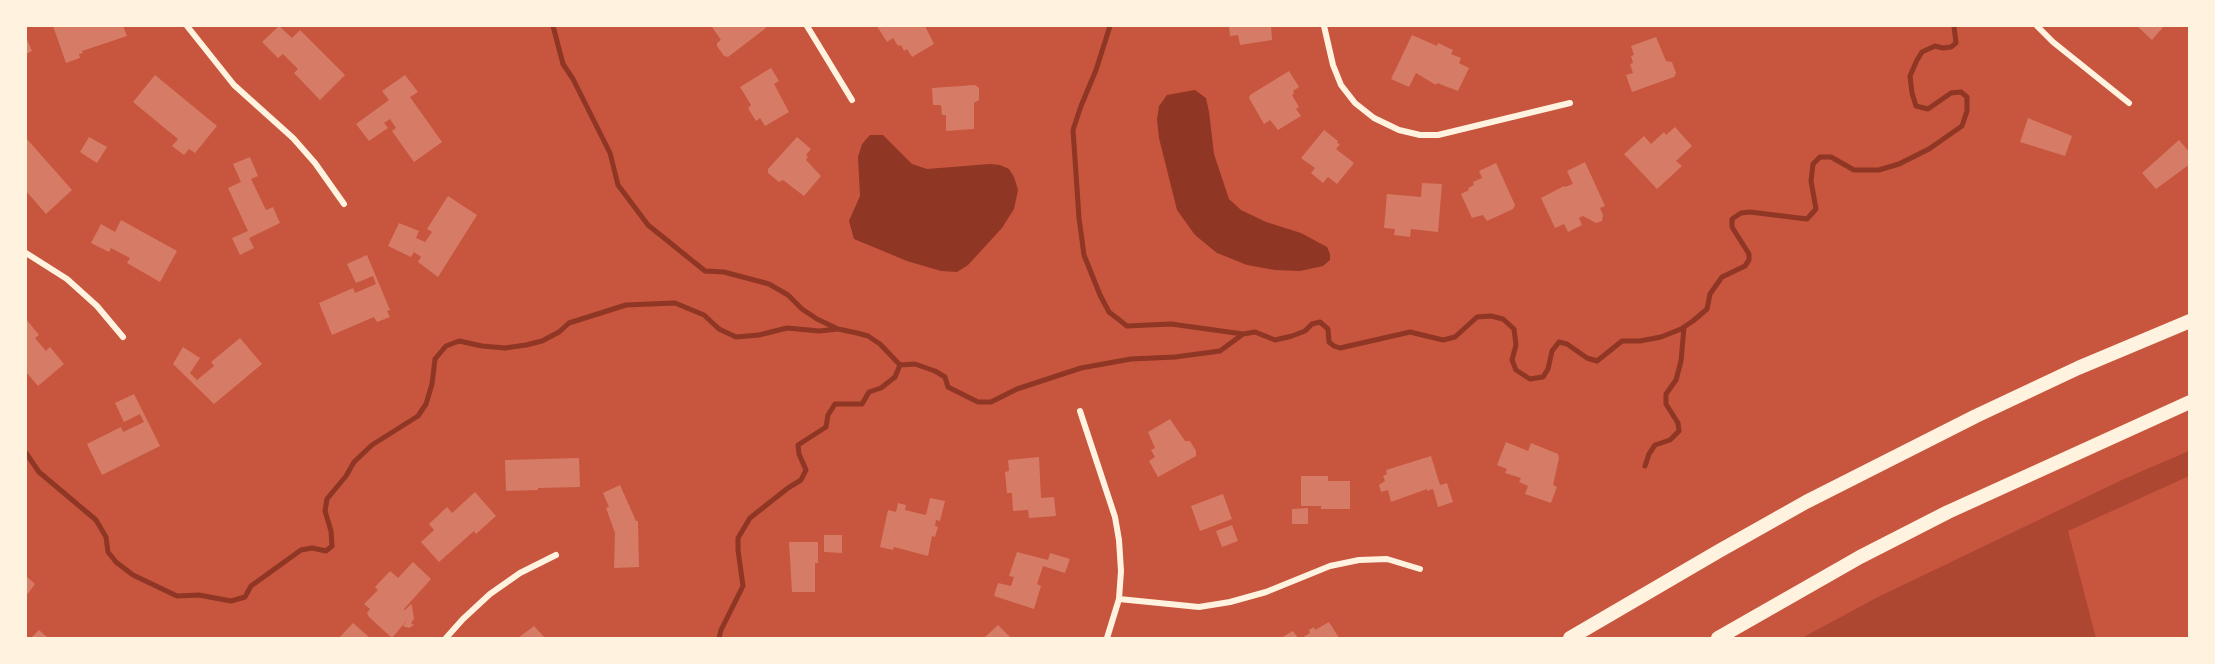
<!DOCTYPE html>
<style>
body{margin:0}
#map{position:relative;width:2215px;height:664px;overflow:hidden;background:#c8553d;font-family:"Libre Baskerville",serif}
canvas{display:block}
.frame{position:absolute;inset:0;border:27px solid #fff3e0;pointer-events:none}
</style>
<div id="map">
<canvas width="2215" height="664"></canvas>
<div class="frame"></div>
</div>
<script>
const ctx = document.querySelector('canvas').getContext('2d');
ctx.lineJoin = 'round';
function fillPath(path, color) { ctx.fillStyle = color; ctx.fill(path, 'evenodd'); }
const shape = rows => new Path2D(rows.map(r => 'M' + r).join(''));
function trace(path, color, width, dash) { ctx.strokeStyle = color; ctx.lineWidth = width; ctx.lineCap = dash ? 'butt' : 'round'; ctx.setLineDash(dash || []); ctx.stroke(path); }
fillPath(shape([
 [2189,451,2189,476,2068,531,2096,638,1802,638,1876,598,2126,478]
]), '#ae4732');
fillPath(shape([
 [1195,90,1206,98,1209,112,1214,154,1229,199,1241,210,1266,222,1301,233,1327,247,1330,254,1330,260,1323,266,1300,271,1275,270,1247,265,1217,253,1195,235,1177,210,1159,138,1157,120,1159,106,1167,95],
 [870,135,883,135,912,164,927,169,990,164,1000,165,1009,169,1014,177,1018,190,1014,209,1002,228,968,265,957,272,941,271,907,261,854,239,849,221,860,196,858,157,862,144]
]), '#8f3625');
trace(shape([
 [553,26,563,64,573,79,610,153,618,185,648,225,705,271,724,272,769,284,788,295,802,309,817,319,838,329],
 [1110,26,1096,70,1081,106,1073,130,1079,218,1084,255,1100,295,1109,312,1127,326,1171,324,1243,334],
 [26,453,39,472,96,520,106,537,108,552,116,562,133,575,177,596,199,595,231,601,245,597,251,586,301,550,312,548,326,551,332,546,331,531,325,511,327,499,346,476,354,462,372,445,418,416,426,404,432,384,435,359,446,346,459,341,482,346,505,348,526,345,542,341,559,332,569,323,626,305,675,303,704,315,719,329,736,337,759,335,787,328,819,331,838,329,857,333,868,336,880,344,900,365,915,364,935,371,945,377,948,387,978,402,991,402,1017,389,1081,368,1131,359,1175,357,1220,351,1243,334,1255,332,1275,340,1292,336,1305,331,1312,324,1320,322,1328,329,1329,342,1334,346,1340,348,1410,332,1443,340,1455,337,1477,317,1491,316,1503,319,1514,329,1516,345,1512,360,1516,370,1530,379,1543,377,1548,369,1552,351,1559,342,1567,344,1587,358,1597,361,1622,341,1640,341,1661,337,1681,329,1693,321,1707,309,1710,294,1722,277,1745,266,1749,260,1749,254,1732,227,1732,219,1741,213,1750,212,1807,219,1816,209,1811,181,1813,164,1820,157,1831,157,1854,170,1879,170,1899,164,1929,149,1962,126,1967,111,1967,97,1961,92,1951,93,1928,109,1916,106,1912,93,1910,76,1917,60,1922,52,1935,46,1943,48,1951,47,1956,43,1954,26],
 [1645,466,1649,454,1655,445,1670,440,1679,431,1678,423,1666,404,1666,394,1676,380,1681,361,1684,327],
 [719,638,721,630,743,586,738,550,738,538,750,518,788,488,801,480,806,470,799,454,798,445,826,427,828,415,835,404,862,404,869,392,881,388,895,377,900,365]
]), '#8f3625', 5);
fillPath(shape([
 [53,26,123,26,127,36,82,51,83,53,79,54,80,58,66,63],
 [279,26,292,38,300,30,345,75,320,100,294,73,298,69,283,54,278,58,262,42],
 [713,26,764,26,766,28,728,57,724,56,717,46,717,43,721,40,712,27],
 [877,26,925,26,934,44,912,57,907,49,904,51,901,45,898,46,893,38,887,42],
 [1229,26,1271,26,1272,40,1240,45,1238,35,1230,36],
 [2137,26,2164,26,2152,40],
 [1412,35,1437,46,1438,43,1453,50,1451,54,1461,58,1459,63,1469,68,1458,91,1437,83,1436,85,1416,73,1409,87,1391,79],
 [26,37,32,51,26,54],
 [1656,37,1666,61,1672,62,1676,73,1674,77,1632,92,1626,75,1633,73,1630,64,1633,63,1631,56,1634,55,1631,46],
 [771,68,779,81,774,84,789,112,765,126,760,118,756,121,748,108,751,105,740,87],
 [1289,71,1299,87,1293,91,1294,94,1292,95,1299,107,1296,109,1301,116,1278,130,1270,120,1264,124,1249,98,1250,95],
 [155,75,217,126,195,153,189,149,184,155,172,146,178,139,133,102],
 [405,75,418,92,410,97,442,142,414,162,392,131,396,128,390,119,384,123,388,128,369,141,356,124,389,100,382,91],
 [975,85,979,88,979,100,974,103,974,129,946,131,946,115,942,115,941,105,933,105,932,88],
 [2028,118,2072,136,2065,156,2020,142],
 [1675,127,1692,146,1676,161,1682,166,1657,189,1624,154,1644,136,1651,144,1664,132,1666,135],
 [1324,130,1338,141,1337,143,1340,144,1336,149,1354,163,1337,184,1328,177,1323,183,1311,173,1315,168,1301,158],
 [89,137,107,147,97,163,80,152],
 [797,137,811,149,806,155,808,157,806,160,821,176,804,196,783,180,779,182,768,173,768,169],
 [26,138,72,190,46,214,26,191],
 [2179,140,2190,153,2190,164,2156,189,2142,173],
 [250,157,258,176,251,179,266,210,273,207,280,223,249,238,254,248,240,255,232,238,248,231,228,188,241,182,233,164],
 [1585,162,1605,206,1600,208,1603,215,1602,221,1596,223,1583,216,1579,218,1582,225,1568,232,1564,224,1555,228,1541,198,1564,186,1565,187,1573,184,1567,171],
 [1496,163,1515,205,1513,209,1487,221,1483,215,1472,218,1461,194,1469,190,1468,188,1474,185,1473,182,1482,178,1479,171],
 [1422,183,1442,184,1438,232,1411,229,1410,237,1394,235,1395,229,1384,228,1387,194,1421,197],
 [448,196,477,215,438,277,418,262,421,257,414,252,411,257,388,246,399,223,419,231,416,238,425,242,432,232,427,229],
 [121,220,177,251,160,282,127,263,130,258,111,248,109,252,91,243,101,224,115,232],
 [367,255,390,310,387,311,390,317,377,322,374,317,332,335,319,303,353,288,355,293,376,284,373,276,356,283,347,264],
 [26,319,39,335,35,338,46,351,50,347,64,364,38,386,26,372],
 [240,338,262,364,214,404,173,364,183,347,200,358,190,373,197,380,214,366,211,362],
 [134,394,160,446,102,475,87,444,121,427,123,432,144,422,140,414,124,422,115,403],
 [1170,419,1185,441,1190,441,1196,451,1196,456,1158,477,1149,461,1155,457,1151,450,1155,448,1148,432],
 [1506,442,1528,451,1531,443,1558,454,1559,458,1553,485,1557,487,1551,503,1525,494,1528,486,1519,482,1521,478,1505,473,1507,469,1497,465],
 [1431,456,1440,485,1447,483,1453,502,1438,507,1433,489,1427,491,1427,489,1391,502,1388,490,1381,492,1379,485,1385,481,1383,476,1387,474,1386,470],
 [1039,457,1041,498,1054,497,1056,516,1029,518,1028,510,1013,511,1012,493,1007,493,1005,472,1009,471,1008,460],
 [579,458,580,487,538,488,538,490,506,491,505,460],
 [1301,476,1328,476,1328,481,1350,481,1350,509,1321,509,1321,506,1301,506],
 [620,485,636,521,638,521,639,567,614,568,615,533,606,508,609,507,603,493],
 [475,492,496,516,476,534,474,531,439,562,421,542,434,530,429,524,447,507,452,513],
 [1223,494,1232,519,1200,531,1191,506],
 [930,498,945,501,940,521,936,520,935,526,938,527,935,537,932,536,928,556,894,547,893,550,880,547,888,510,896,512,898,503,906,505,905,510,926,515],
 [1308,508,1308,524,1292,524,1292,509],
 [1232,525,1238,541,1222,547,1216,531],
 [824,535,842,535,842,553,824,552],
 [789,542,818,542,818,563,815,563,815,592,792,592],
 [1017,552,1048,560,1050,553,1070,559,1065,573,1043,566,1037,584,1041,586,1034,609,994,596,998,583,1011,586,1014,577,1009,576],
 [413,562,431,579,404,609,405,610,411,604,412,606,414,619,411,623,414,625,409,628,403,626,407,620,392,638,369,617,367,613,370,609,364,604,378,590,375,587,390,571,398,578],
 [26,576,35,584,26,596],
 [1329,622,1339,638,1302,638,1310,633,1309,630,1314,627,1315,630],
 [353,623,370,638,339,638],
 [998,625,1011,638,984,638],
 [534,626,545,638,518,638],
 [39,630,48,638,31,638],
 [1293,631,1298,638,1281,638]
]), '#d67c66');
trace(shape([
 [187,26,234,85,293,138,315,163,344,204],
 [807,26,852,100],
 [1324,26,1333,65,1341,85,1355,103,1374,118,1399,130,1420,135,1438,135,1570,103],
 [2037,26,2053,42,2129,103],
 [26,253,67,279,97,306,123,337],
 [1080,411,1115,517,1119,540,1121,571,1119,599,1107,638],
 [1119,599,1199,607,1230,602,1266,592,1330,566,1359,560,1387,559,1420,569],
 [446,638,463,619,490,594,520,573,556,555]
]), '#fff3e0', 6);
trace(shape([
 [1570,638,1719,551,1806,502,1976,416,2078,368,2190,321],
 [1718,638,1860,557,1948,512,2190,402]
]), '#fff3e0', 14);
</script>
